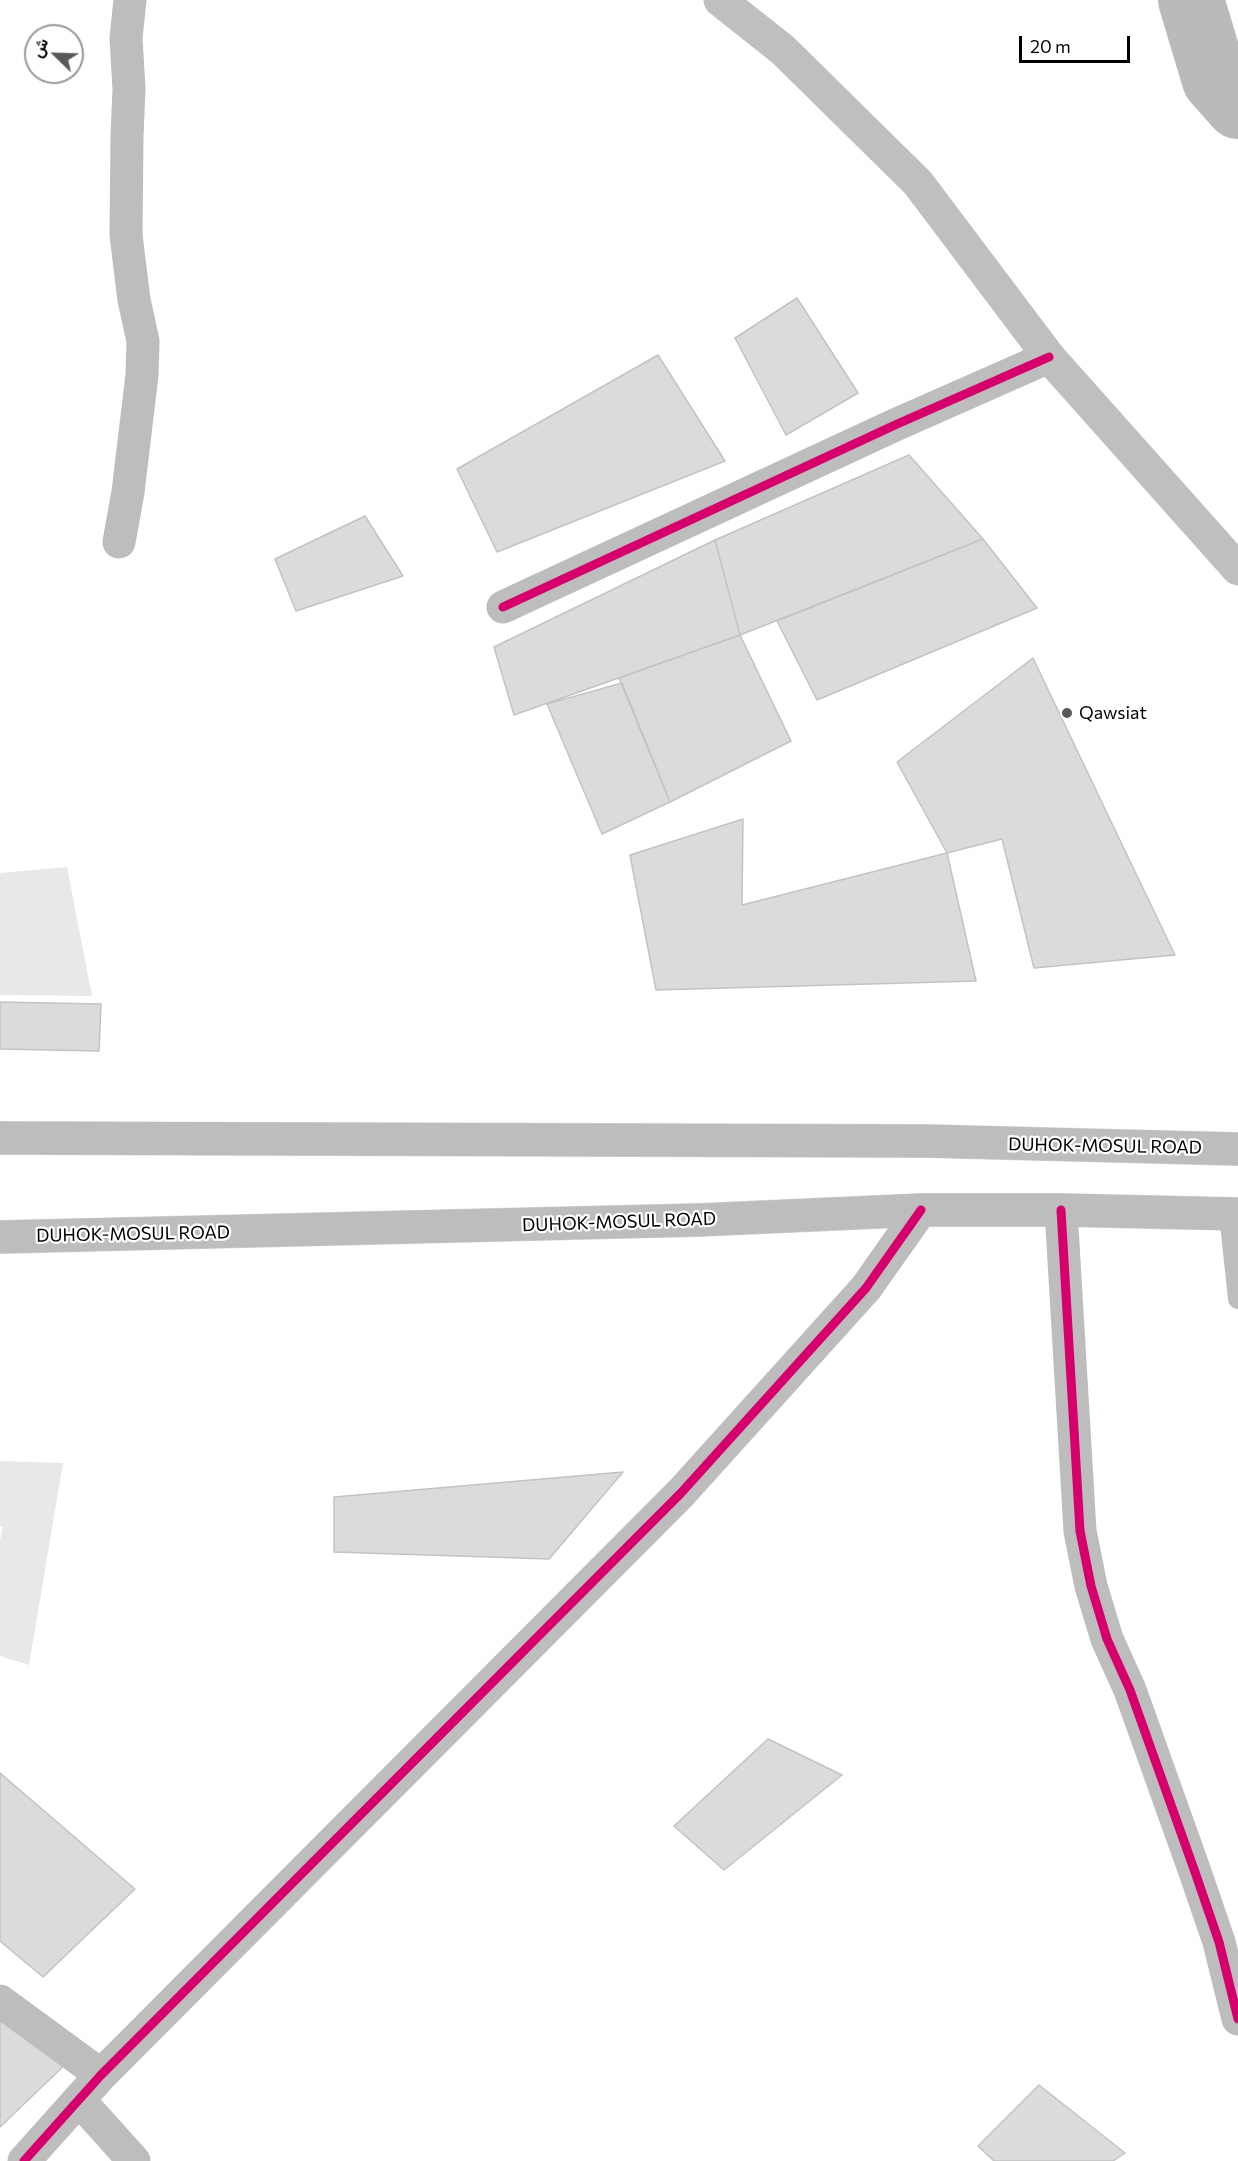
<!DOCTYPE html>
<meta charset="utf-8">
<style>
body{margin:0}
#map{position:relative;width:1238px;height:2161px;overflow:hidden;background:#fff;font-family:Commissioner,Vazirmatn,sans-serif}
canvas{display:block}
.north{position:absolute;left:24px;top:24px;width:60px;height:60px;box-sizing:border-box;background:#fff;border:2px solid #999;border-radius:50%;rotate:293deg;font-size:16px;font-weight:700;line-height:24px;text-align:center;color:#000}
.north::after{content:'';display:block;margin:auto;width:21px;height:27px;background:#595959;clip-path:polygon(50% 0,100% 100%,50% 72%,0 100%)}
.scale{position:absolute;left:1019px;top:36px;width:111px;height:27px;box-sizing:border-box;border:3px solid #000;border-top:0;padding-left:8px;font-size:18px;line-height:21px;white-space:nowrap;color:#000;-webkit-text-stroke:4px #fff;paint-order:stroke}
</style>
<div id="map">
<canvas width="1238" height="2161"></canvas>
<div class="north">ش</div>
<div class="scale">20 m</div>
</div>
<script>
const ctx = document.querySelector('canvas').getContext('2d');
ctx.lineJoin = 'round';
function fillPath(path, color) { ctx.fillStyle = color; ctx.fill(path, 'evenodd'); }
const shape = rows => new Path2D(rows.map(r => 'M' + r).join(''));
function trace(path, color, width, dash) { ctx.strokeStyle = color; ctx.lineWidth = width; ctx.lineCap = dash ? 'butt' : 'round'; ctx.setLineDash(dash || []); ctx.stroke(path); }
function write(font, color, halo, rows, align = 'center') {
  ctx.font = font + ' Commissioner,sans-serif'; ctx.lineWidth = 4.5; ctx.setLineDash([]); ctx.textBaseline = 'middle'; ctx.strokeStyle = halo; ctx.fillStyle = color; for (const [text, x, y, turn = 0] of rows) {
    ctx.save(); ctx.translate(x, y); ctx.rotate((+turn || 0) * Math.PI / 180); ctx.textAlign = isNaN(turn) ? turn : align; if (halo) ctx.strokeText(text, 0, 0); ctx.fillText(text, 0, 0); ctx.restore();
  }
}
fillPath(shape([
 [67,867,92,996,0,995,0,873],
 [0,1461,63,1463,29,1665,0,1656,0,1540,3,1527,0,1526]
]), '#e8e8e8');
trace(shape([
 [1191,0,1215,80,1238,106]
]), '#bababa', 66);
const building = shape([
 [797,298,858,393,786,435,735,338,797,298],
 [658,355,725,461,497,552,457,469,658,355],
 [909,455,983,539,740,635,715,540,909,455],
 [365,516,403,576,296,611,275,559,365,516],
 [983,539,1037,608,817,700,777,621,983,539],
 [715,540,740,635,514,715,494,647,715,540],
 [740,635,791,741,670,802,619,678,740,635],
 [1033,658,1105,809,1175,955,1034,968,1002,839,947,853,897,762,1033,658],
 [622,683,670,802,602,834,547,704,622,683],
 [743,819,742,905,947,853,976,981,656,990,630,855,743,819],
 [0,1002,101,1004,99,1051,0,1049,0,1002],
 [623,1472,549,1559,334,1552,334,1497,623,1472],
 [768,1739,842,1775,724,1870,674,1826,768,1739],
 [0,1773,135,1889,43,1977,0,1941,0,1773],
 [0,2013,72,2058,0,2127,0,2013],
 [1039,2085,1125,2153,1113,2161,994,2161,978,2146,1039,2085]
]);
fillPath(building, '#dbdbdb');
trace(building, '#c3c3c3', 1.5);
const trunk = shape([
 [0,1138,925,1141,1238,1149],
 [0,1237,699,1220,921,1210,1061,1210,1238,1214]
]);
trace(trunk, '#dbdbdb', 34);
trace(shape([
 [1229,1214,1238,1299]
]), '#bdbdbd', 20);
trace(shape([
 [119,542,128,492,142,375,143,341,134,300,126,235,127,136,129,89,126,38,130,0],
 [503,607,895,425,1049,357],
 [1061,1210,1080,1531,1091,1586,1107,1639,1130,1690,1195,1872,1219,1942,1238,2019],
 [0,2001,101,2075],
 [80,2101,134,2161],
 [24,2161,101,2075,681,1493,866,1288,921,1210]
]), '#bdbdbd', 33);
trace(shape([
 [720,0,783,50,918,183,1049,357,1238,569]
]), '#bfbfbf', 33);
trace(trunk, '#bdbdbd', 33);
trace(shape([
 [503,607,895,425,1049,357],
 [1061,1210,1080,1531,1091,1586,1107,1639,1130,1690,1195,1872,1219,1942,1238,2019],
 [24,2161,101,2075,681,1493,866,1288,921,1210]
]), '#d6006c', 9);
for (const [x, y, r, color] of [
 [1067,713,6,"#595959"]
]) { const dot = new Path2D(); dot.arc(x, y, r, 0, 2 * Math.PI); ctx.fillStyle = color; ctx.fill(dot); trace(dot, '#fff', 2); }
write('18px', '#000', '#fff', [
 ["Qawsiat",1079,713]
], 'left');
write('18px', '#000', '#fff', [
 ["DUHOK-MOSUL ROAD",1105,1146,1],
 ["DUHOK-MOSUL ROAD",619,1222,-2],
 ["DUHOK-MOSUL ROAD",133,1234,-1]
]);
</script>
